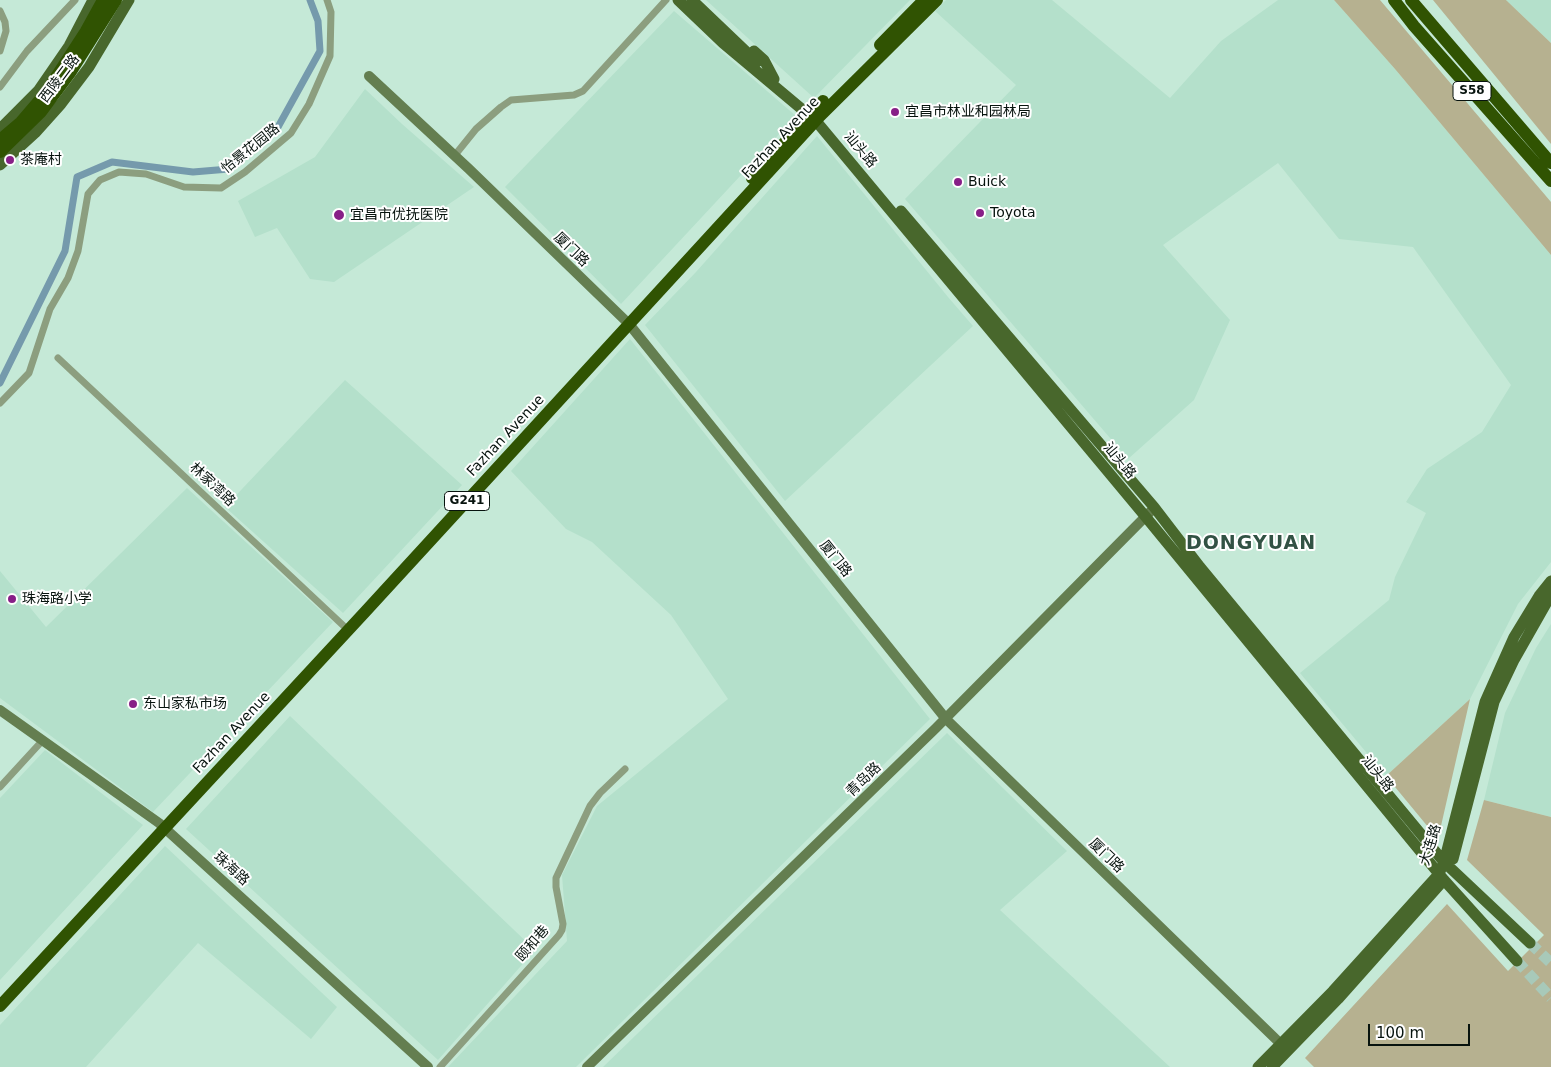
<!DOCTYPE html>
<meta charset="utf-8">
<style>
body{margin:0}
#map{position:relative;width:1551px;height:1067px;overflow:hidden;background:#c5e9d7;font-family:"DejaVu Sans",sans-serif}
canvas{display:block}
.scale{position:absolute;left:1368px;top:1024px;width:102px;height:22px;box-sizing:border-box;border:2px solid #07130e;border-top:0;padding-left:6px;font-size:15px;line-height:18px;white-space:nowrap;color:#07130e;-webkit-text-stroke:4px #fff;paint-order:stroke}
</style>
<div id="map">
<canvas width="1551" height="1067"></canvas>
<div class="scale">100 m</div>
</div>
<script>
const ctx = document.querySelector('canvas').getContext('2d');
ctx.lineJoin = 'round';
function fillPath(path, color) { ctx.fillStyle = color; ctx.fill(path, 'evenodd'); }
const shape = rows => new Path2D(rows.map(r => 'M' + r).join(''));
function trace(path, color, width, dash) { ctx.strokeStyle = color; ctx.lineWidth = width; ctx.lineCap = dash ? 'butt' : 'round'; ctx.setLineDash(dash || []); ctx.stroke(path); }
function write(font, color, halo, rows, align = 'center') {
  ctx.font = font + ' "DejaVu Sans","Noto Sans SC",sans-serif'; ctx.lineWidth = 4; ctx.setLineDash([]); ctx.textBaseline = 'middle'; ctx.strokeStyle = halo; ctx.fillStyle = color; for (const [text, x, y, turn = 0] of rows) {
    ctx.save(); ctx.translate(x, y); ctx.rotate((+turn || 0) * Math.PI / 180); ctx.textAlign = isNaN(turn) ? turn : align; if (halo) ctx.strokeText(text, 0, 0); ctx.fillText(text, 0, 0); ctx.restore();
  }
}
fillPath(shape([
 [706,0,910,0,814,98],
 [946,0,1052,0,1170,98,1221,41,1278,0,1334,0,1395,69,1551,255,1551,562,1518,604,1470,699,1386,776,1300,673,1389,600,1395,577,1426,513,1406,502,1427,469,1482,432,1511,385,1413,247,1339,239,1278,163,1163,245,1230,320,1194,400,1128,459,905,199,1016,85,935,11],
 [1506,0,1551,0,1551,43],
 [674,11,796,116,621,304,505,187],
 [365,89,402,124,474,187,334,282,310,279,277,228,255,237,238,201,315,157],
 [817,136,948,297,973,326,785,501,645,325,696,272],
 [630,339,930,719,576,1067,448,1067,567,941,562,875,597,806,728,699,671,615,592,542,566,529,511,471],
 [345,380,462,485,343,613,225,507],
 [187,488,333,622,153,812,0,698,0,571,46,627],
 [1551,624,1551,817,1484,800,1505,713,1536,648],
 [290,716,535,950,438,1060,186,829],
 [947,733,1067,851,1000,910,1170,1067,603,1067],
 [45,750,143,825,0,980,0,798],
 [165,846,337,1007,311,1039,198,943,86,1067,0,1067,0,1025]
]), '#b4e0cb');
fillPath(shape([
 [1334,0,1380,0,1551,202,1551,255,1395,69],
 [1433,0,1506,0,1551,43,1551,144],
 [1470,699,1438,839,1386,776],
 [1484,800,1551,817,1551,1067,1314,1067,1305,1058,1447,904,1508,971,1544,935,1467,860]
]), '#b6b190');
trace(shape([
 [0,383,65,251,77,177,112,162,193,172,229,169,278,127,320,51,318,21,310,0]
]), '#759aac', 7);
trace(shape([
 [1530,943,1551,963],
 [1517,961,1551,998]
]), '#a8c9b9', 11, [11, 5.5]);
trace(shape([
 [0,11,5,22,6,31,0,51],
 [0,87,27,51,75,0],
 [455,155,476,129,501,107,511,100,574,95,583,91,666,0],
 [58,358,348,630],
 [0,403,29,373,50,309,68,278,78,251,88,194,100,180,119,172,146,174,184,187,221,188,245,172,291,133,309,104,330,56,331,12,327,0],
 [0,787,43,740],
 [440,1067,559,935,562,930,563,924,556,887,556,878,590,806,600,793,625,769]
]), '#8c9e7f', 7);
trace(shape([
 [369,76,469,169,629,324,946,719,1285,1048],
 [0,710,159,823,428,1067],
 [587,1067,936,728,1150,512]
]), '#647e50', 10);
trace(shape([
 [678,0,723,43,816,121,1145,516,1444,880,1517,961],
 [692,0,757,62],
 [754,51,764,60,774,79],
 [0,129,38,91,69,46,93,0],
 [0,165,35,133,61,104,89,67,129,0],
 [901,211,1154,507,1200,567,1444,862,1530,943],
 [1453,859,1494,702,1514,660,1551,595],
 [1258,1067,1333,991,1439,874,1444,862,1485,702,1514,637,1539,596,1551,581],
 [1272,1067,1338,999,1442,882]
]), '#48672c', 11);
trace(shape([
 [1394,0,1414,26,1551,181],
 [1411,0,1551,163],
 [880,45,924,0],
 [0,140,21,122,45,94,86,31,103,0],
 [0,152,41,112,70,73,116,0],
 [752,178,823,101],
 [0,1006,365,612,820,116,937,0]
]), '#305302', 12);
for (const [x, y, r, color] of [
 [895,112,5,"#871f87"],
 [10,160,5,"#871f87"],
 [958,182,5,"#871f87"],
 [980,213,5,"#871f87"],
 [339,215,6,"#871f87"],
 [12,599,5,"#871f87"],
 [133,704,5,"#871f87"]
]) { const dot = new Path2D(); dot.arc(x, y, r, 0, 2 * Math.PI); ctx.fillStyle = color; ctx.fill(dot); trace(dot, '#fff', 2); }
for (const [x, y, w] of [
 [1472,91,38],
 [467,501,45]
]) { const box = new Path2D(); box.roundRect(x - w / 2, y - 9.5, w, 19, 4); ctx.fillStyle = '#fff'; ctx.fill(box); trace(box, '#07130e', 1); }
write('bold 12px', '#07130e', null, [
 ["S58",1472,91],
 ["G241",467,501]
]);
write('14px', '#07130e', '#fff', [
 ["西陵二路",60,79,-53],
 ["Fazhan Avenue",781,138,-47],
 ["怡景花园路",251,149,-39],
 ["汕头路",860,150,50],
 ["厦门路",571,250,44],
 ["Fazhan Avenue",506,436,-47],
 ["汕头路",1119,461,50],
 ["林家湾路",212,485,43],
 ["厦门路",835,559,51],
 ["Fazhan Avenue",232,733,-47],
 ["汕头路",1377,774,51],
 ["青岛路",864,780,-44],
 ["大连路",1431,845,-73],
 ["厦门路",1106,856,44],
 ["珠海路",231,869,42],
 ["颐和巷",533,944,-49]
]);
write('14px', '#07130e', '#fff', [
 ["宜昌市林业和园林局",905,112],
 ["茶庵村",20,160],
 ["Buick",968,182],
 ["Toyota",990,213],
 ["宜昌市优抚医院",350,215],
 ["珠海路小学",22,599],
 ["东山家私市场",143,704]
], 'left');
ctx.letterSpacing = '1px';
write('bold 19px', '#325244', '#fff', [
 ["DONGYUAN",1251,544]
]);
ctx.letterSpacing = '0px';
</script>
